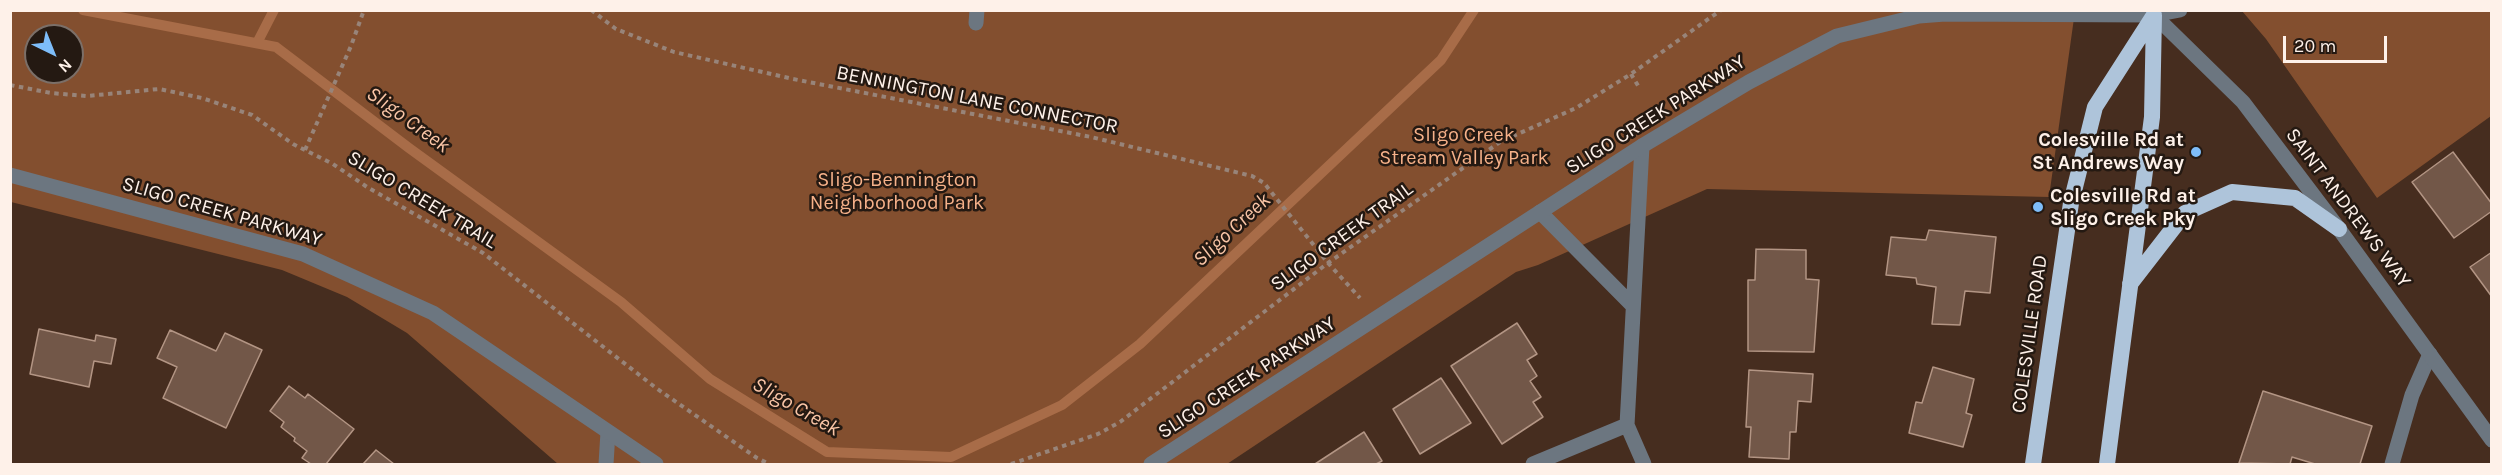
<!DOCTYPE html>
<style>
body{margin:0}
#map{position:relative;width:2502px;height:475px;overflow:hidden;background:#462d1f;font-family:Karla,sans-serif}
canvas{display:block}
.frame{position:absolute;inset:0;border:12px solid #fef1e9;pointer-events:none}
.north{position:absolute;left:24px;top:24px;width:60px;height:60px;box-sizing:border-box;background:#241912;border:2px solid #7b6f68;border-radius:50%;rotate:137deg;font-size:16px;font-weight:700;line-height:24px;text-align:center;color:#fef1e9}
.north::after{content:'';display:block;margin:auto;width:21px;height:27px;background:#7ebdf9;clip-path:polygon(50% 0,100% 100%,50% 72%,0 100%)}
.scale{position:absolute;left:2283px;top:36px;width:104px;height:27px;box-sizing:border-box;border:3px solid #fef1e9;border-top:0;padding-left:8px;font-size:18px;line-height:21px;white-space:nowrap;color:#fef1e9;-webkit-text-stroke:4px #241912;paint-order:stroke}
</style>
<div id="map">
<canvas width="2502" height="475"></canvas>
<div class="frame"></div>
<div class="north">N</div>
<div class="scale">20 m</div>
</div>
<script>
const ctx = document.querySelector('canvas').getContext('2d');
ctx.lineJoin = 'round';
function fillPath(path, color) { ctx.fillStyle = color; ctx.fill(path, 'evenodd'); }
const shape = rows => new Path2D(rows.map(r => 'M' + r).join(''));
function trace(path, color, width, dash) { ctx.strokeStyle = color; ctx.lineWidth = width; ctx.lineCap = dash ? 'butt' : 'round'; ctx.setLineDash(dash || []); ctx.stroke(path); }
function write(font, color, halo, rows, align = 'center') {
  ctx.font = font + ' Karla,sans-serif'; ctx.lineWidth = 5; ctx.setLineDash([]); ctx.textBaseline = 'middle'; ctx.strokeStyle = halo; ctx.fillStyle = color; for (const [text, x, y, turn = 0] of rows) {
    ctx.save(); ctx.translate(x, y); ctx.rotate((+turn || 0) * Math.PI / 180); ctx.textAlign = isNaN(turn) ? turn : align; if (halo) ctx.strokeText(text, 0, 0); ctx.fillText(text, 0, 0); ctx.restore();
  }
}
fillPath(shape([
 [11,11,2075,11,2049,197,1707,189,1538,265,1516,272,1227,464,558,464,407,333,347,297,282,270,11,202],
 [36,36,72,36,72,72,36,72],
 [2242,11,2491,11,2491,116,2377,198,2266,39]
]), '#834f2f');
trace(shape([
 [83,10,276,47,409,148,621,302,710,379,827,452,951,457,1062,405,1140,344,1441,60,1474,10],
 [257,43,274,10]
]), '#a86c48', 10);
const building = shape([
 [2453,152,2492,204,2492,211,2454,238,2412,182,2453,152],
 [1929,230,1996,237,1990,293,1965,291,1960,325,1932,324,1936,287,1917,284,1916,278,1886,275,1891,237,1926,240,1929,230],
 [1756,249,1806,250,1806,279,1819,280,1814,352,1748,351,1748,280,1755,280,1756,249],
 [2492,252,2492,297,2470,267,2492,252],
 [1517,323,1537,354,1527,360,1537,376,1530,381,1541,397,1533,402,1543,417,1502,444,1451,366,1517,323],
 [39,329,95,341,96,335,116,339,111,364,94,361,89,387,30,374,39,329],
 [170,330,216,351,225,333,262,350,226,428,163,398,177,367,157,358,170,330],
 [1933,367,1974,379,1966,413,1972,415,1963,447,1909,433,1916,402,1922,403,1933,367],
 [1749,370,1813,374,1811,402,1798,401,1796,432,1790,432,1789,459,1749,457,1751,427,1746,427,1749,370],
 [1441,378,1471,423,1420,454,1393,409,1441,378],
 [289,386,305,398,308,394,354,429,326,464,311,464,302,458,307,451,294,441,295,438,281,427,284,422,270,411,289,386],
 [2263,391,2372,426,2360,464,2315,464,2292,457,2290,464,2239,463,2263,391],
 [1364,432,1382,461,1376,464,1315,464,1364,432],
 [376,450,394,464,363,464,376,450]
]);
fillPath(building, '#725748');
trace(building, '#b39584', 1.5);
trace(shape([
 [591,10,616,29,674,52,793,79,1091,137,1252,176,1264,183,1328,263,1360,298],
 [1631,74,1640,89],
 [10,85,51,93,87,96,159,89,202,98,252,115,293,144,333,164,367,187,483,253,656,388,757,458,769,464],
 [305,150,351,46,364,10],
 [1011,464,1098,434,1120,422,1328,263,1500,142,1576,108,1631,74,1721,10]
]), '#988479', 4, [4.5, 4.5]);
trace(shape([
 [976,23,977,10],
 [1540,212,1633,306],
 [1627,425,1644,464],
 [606,464,608,432],
 [1533,464,1627,425,1642,146],
 [2392,464,2412,395,2430,354]
]), '#6c7680', 15);
trace(shape([
 [2154,15,2243,102,2339,229,2492,440]
]), '#6c7680', 15);
trace(shape([
 [10,175,303,254,433,313,656,464],
 [1151,464,1642,146,1749,82,1837,36,1919,16,1945,14,2154,15,2180,10]
]), '#6c7680', 15);
trace(shape([
 [2130,284,2185,213,2232,192,2295,198,2339,229],
 [2033,464,2071,203,2095,107,2154,15],
 [2107,464,2152,117,2154,15]
]), '#aec4da', 16);
for (const [x, y, r, color] of [
 [2196,152,6,"#7ebdf9"],
 [2038,207,6,"#7ebdf9"]
]) { const dot = new Path2D(); dot.arc(x, y, r, 0, 2 * Math.PI); ctx.fillStyle = color; ctx.fill(dot); trace(dot, '#241912', 2); }
write('20px', '#fef1e9', '#241912', [
 ["BENNINGTON LANE CONNECTOR",977,100,11],
 ["SLIGO CREEK PARKWAY",1656,115,-32],
 ["SLIGO CREEK TRAIL",422,200,31],
 ["SAINT ANDREWS WAY",2348,208,53],
 ["SLIGO CREEK PARKWAY",222,212,16],
 ["SLIGO CREEK TRAIL",1342,237,-36],
 ["COLESVILLE ROAD",2030,334,-82],
 ["SLIGO CREEK PARKWAY",1247,378,-33]
]);
write('20px', '#f6b189', '#241912', [
 ["Sligo Creek",1464,135],
 ["Stream Valley Park",1464,158],
 ["Sligo-Bennington",897,180],
 ["Neighborhood Park",897,203]
]);
write('bold 20px', '#fef1e9', '#241912', [
 ["Colesville Rd at",2184,140],
 ["St Andrews Way",2184,163],
 ["Colesville Rd at",2050,196,"left"],
 ["Sligo Creek Pky",2050,219,"left"]
], 'right');
write('italic 21px', '#fac5a6', '#241912', [
 ["Sligo Creek",408,120,36],
 ["Sligo Creek",1232,230,-43],
 ["Sligo Creek",796,407,30]
]);
</script>
